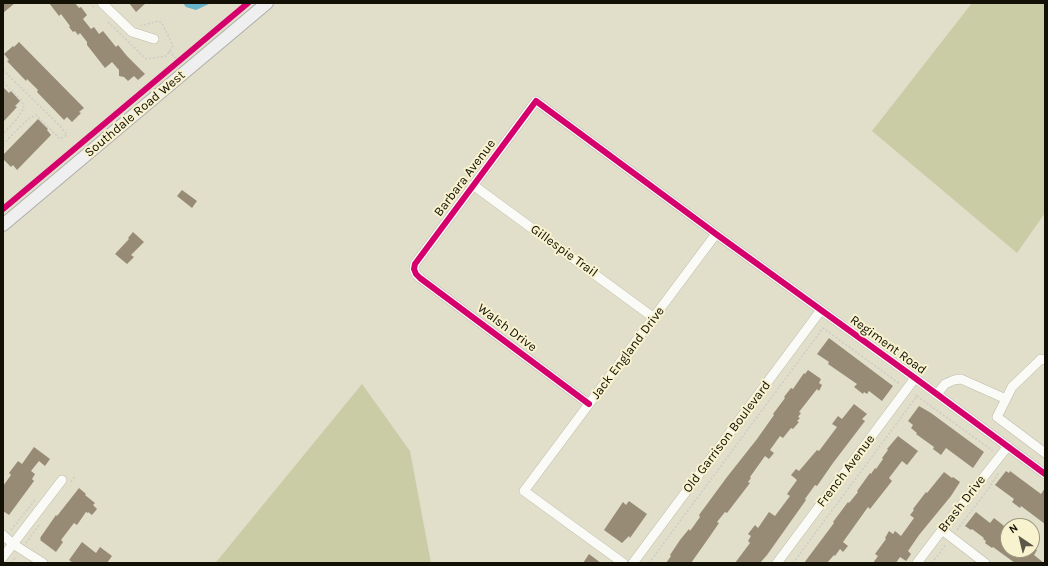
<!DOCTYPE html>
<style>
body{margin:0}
#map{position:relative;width:1048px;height:566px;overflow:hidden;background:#e1deca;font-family:Karla,sans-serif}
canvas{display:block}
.frame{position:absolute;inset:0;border:4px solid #131005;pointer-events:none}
.north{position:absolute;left:1000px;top:518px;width:40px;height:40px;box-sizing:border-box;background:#f8f2ce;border:1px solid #9c987e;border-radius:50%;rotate:325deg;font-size:11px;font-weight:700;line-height:16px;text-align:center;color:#131005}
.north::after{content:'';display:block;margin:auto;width:14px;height:18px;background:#5b584a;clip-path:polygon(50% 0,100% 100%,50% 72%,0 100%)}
</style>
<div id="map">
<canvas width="1048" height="566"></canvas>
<div class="frame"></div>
<div class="north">N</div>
</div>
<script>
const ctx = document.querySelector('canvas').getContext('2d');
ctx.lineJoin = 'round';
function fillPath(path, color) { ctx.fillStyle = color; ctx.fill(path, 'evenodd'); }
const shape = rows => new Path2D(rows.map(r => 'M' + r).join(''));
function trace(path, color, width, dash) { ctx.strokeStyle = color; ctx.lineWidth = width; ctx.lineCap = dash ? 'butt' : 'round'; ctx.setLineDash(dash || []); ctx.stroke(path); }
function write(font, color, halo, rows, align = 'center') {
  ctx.font = font + ' Karla,sans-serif'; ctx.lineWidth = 4; ctx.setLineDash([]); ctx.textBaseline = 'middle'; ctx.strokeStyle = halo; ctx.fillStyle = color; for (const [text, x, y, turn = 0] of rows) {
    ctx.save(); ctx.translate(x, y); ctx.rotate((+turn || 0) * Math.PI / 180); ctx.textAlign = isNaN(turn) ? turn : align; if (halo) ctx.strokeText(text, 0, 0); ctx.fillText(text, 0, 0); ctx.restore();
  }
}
fillPath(shape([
 [972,3,1045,3,1045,213,1017,253,872,131],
 [362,384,410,451,431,563,213,563,217,561]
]), '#cacca5');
fillPath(shape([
 [183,3,211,3,196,10,186,7]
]), '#69b5c9');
fillPath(shape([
 [3,3,15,3,3,13],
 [49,3,75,3,79,8,81,7,87,15,83,19,91,29,94,27,99,34,103,31,116,47,118,45,127,56,145,74,138,80,134,76,128,81,124,77,119,76,119,70,112,62,105,68,87,45,87,42,80,33,78,35,75,31,73,32,69,27,70,26,61,14,59,16],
 [129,3,146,3,136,12],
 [19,42,84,108,79,112,81,113,72,122,67,117,64,120,37,92,38,90,27,79,26,81,7,61,9,60,4,54,13,46,14,47],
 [3,87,9,93,11,91,20,101,15,106,17,107,3,122],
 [38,119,48,129,47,130,51,135,17,170,13,165,11,167,3,159,3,155],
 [182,190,197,201,192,208,177,196],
 [133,232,144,242,131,255,134,257,127,264,115,254,129,239,128,238],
 [829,338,893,386,882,401,869,391,867,394,864,392,863,394,854,387,857,384,828,364,829,362,817,354],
 [808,370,821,379,819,383,822,385,819,391,817,389,799,412,801,413,798,417,800,418,797,421,799,422,793,429,791,428,783,438,780,436,770,450,774,453,769,459,765,456,750,477,751,478,748,482,750,483,727,513,725,512,717,522,719,523,708,539,691,563,666,563,671,556,670,555,680,540,689,529,690,531,700,517,699,515,727,477,757,439,774,415,773,414,785,398,784,397,791,388,793,389,804,373,805,374],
 [854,404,867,414,862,419,865,421,833,463,817,486,815,485,805,499,806,500,767,555,760,563,735,563,750,543,748,541,751,536,748,534,755,525,758,528,769,512,775,516,790,496,787,494,797,480,791,475,796,469,799,471,817,450,819,451,837,427,832,424,838,416,842,419],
 [919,406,931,413,984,452,973,468,946,448,941,455,933,449,934,447,916,434,917,433,911,428,913,425,908,421],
 [898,436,918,451,907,465,902,461,889,478,892,481,870,509,868,507,843,542,848,546,843,552,840,549,835,556,834,555,827,563,804,563,834,523,833,522,848,502,849,503,858,492,857,491,870,473,871,474,875,468,876,469,883,459,882,458,888,450,887,449],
 [34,447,50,459,45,466,39,461,31,471,35,474,32,479,34,481,9,515,3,511,3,486,11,475,9,473,18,461,22,464],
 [1006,471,1009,473,1010,471,1041,494,1045,488,1045,524,1021,506,1020,508,1012,502,1014,499,995,485],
 [944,472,952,478,953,477,960,482,951,496,919,535,908,551,911,554,907,560,906,561,900,557,896,563,873,563,878,556,875,554,886,539,885,538,889,531,893,534,895,531,901,536,914,518,910,515,914,510,913,509,926,492,927,493],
 [79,488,86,494,85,495,95,503,93,505,97,509,92,515,88,512,88,513,86,512,77,525,74,523,61,540,63,542,56,552,40,540,41,539,40,538,56,515,57,516],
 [629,501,647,514,630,538,629,536,622,543,604,530,623,502,626,505],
 [976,512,990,523,994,518,1008,529,1008,550,1037,550,1034,555,1044,563,1015,563,993,547,992,548,985,543,986,541,983,539,984,538,972,529,971,530,965,526],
 [82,542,96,553,100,547,112,556,107,563,73,563,69,560],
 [589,554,601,563,583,563]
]), '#988b75');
const minor = shape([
 [102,3,132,32,154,39],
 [473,185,654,318],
 [1045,360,1041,359,1012,387,997,417,1045,453],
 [937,394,945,384,954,380,961,379,1006,399],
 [589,404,420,278,416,274,414,269,415,264,536,101,716,234,915,378,1045,474],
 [942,530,985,563],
 [3,535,13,544,43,563],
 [3,557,62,480],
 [623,563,524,491,716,234],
 [633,563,821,310],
 [777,563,915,378],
 [917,563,942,530,1008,446]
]);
const major = shape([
 [3,225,267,3]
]);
trace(minor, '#bdbbab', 10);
trace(major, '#aeafad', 14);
trace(shape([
 [90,3,94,7],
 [108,22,146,59,166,56,173,46,162,23,158,21,141,26],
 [169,51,175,58],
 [3,70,60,126,67,135,60,139,36,115,28,119,3,144],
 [3,82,22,101,24,108,16,120,3,134],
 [917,396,993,451],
 [71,482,75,476],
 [11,530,35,500],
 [957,530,989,488,999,472],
 [26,543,39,525],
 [12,563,16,556],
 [649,563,823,328,900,384],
 [793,563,917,396,914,394],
 [932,563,946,544]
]), '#cdccc7', 1.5, [2, 2]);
trace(minor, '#fafaf7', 9);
trace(major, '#efeff0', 12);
trace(shape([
 [3,209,248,3],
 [589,404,420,278,416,274,414,269,415,264,536,101,716,234,915,378,1045,474]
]), '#d6006c', 6);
write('13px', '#131005', '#f8f2ce', [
 ["Southdale Road West",135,114,-40],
 ["Barbara Avenue",465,178,-53],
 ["Gillespie Trail",564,251,36],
 ["Walsh Drive",507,328,37],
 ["Regiment Road",888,345,36],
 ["Jack England Drive",628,353,-53],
 ["Old Garrison Boulevard",727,437,-53],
 ["French Avenue",846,471,-53],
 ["Brash Drive",962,504,-52]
]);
</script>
